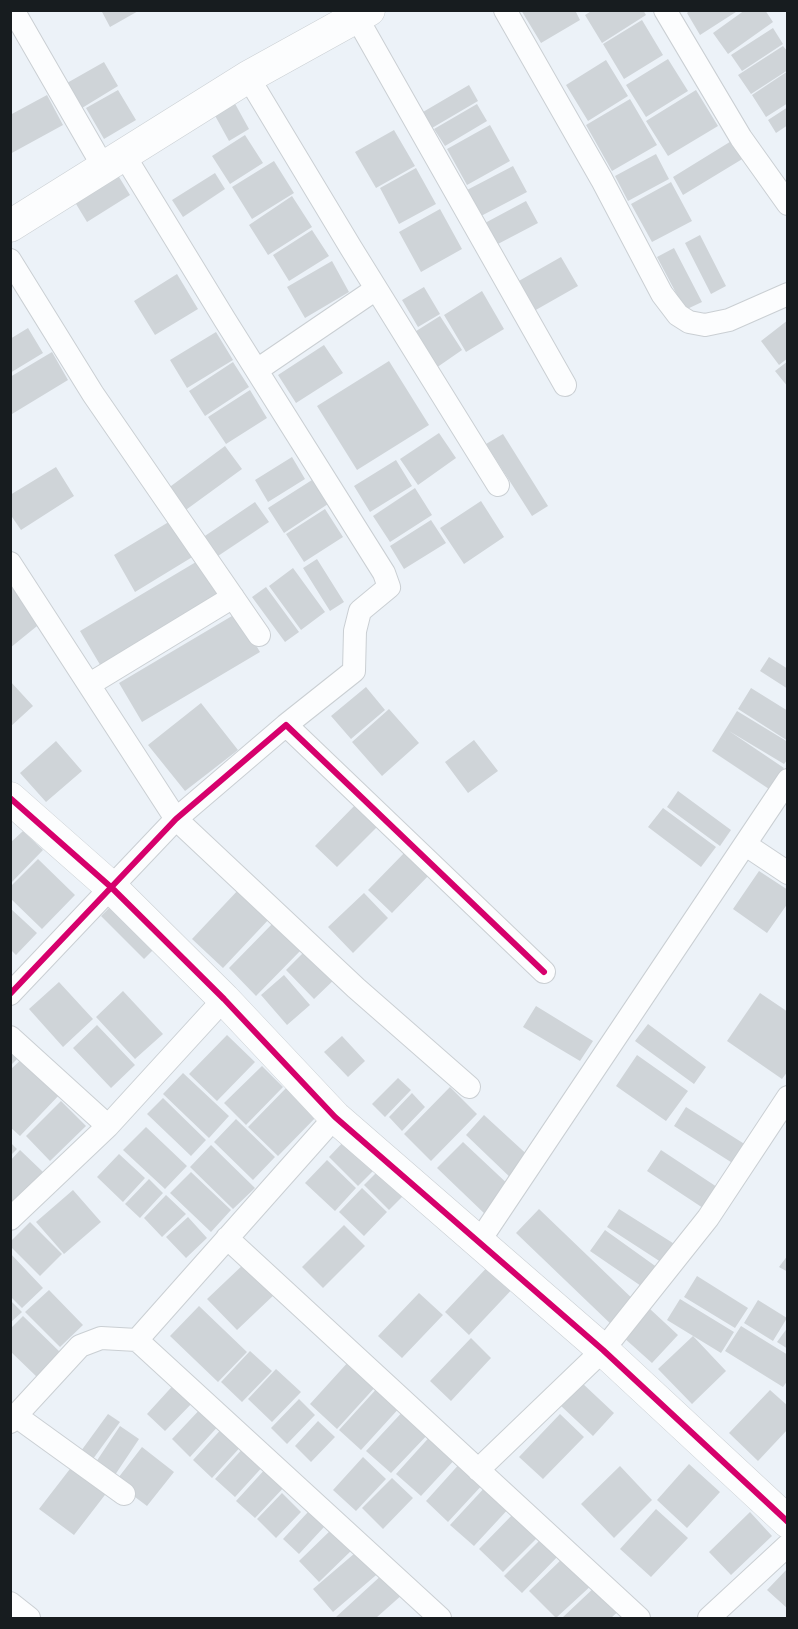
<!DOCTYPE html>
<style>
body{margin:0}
#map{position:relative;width:798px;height:1629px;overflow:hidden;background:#ecf2f8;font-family:Figtree,sans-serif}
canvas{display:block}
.frame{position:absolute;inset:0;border:12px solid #171c1f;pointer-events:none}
</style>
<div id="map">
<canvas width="798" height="1629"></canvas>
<div class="frame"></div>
</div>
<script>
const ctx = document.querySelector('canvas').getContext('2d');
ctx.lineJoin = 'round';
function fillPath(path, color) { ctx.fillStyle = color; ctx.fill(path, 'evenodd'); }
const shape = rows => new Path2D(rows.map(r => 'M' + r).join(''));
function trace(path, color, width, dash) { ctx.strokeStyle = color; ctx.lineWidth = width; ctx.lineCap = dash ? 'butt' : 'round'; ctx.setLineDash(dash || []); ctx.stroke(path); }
fillPath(shape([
 [101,10,140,10,110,27],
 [521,10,575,10,580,20,541,43],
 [593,10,643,10,646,15,602,43,585,15],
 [690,10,739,10,700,35,687,13],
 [745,10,765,10,773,22,728,54,713,33],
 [642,20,663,55,624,79,603,44],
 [773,28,783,44,742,71,731,55],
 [783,46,788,52,788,70,751,94,738,75],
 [668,59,688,91,646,117,626,85],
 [606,60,628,96,588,121,566,85],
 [104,62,118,86,82,108,67,83],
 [788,71,788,103,766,117,752,95],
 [469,85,478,101,432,128,423,112],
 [118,90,136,120,104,139,86,108],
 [696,90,718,126,668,156,646,121],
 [47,95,63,125,10,154,10,115],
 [630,99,657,145,612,171,586,125],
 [233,100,249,129,229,141,213,112],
 [477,104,487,121,445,146,434,129],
 [788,107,788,125,776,133,768,120],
 [490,125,510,161,467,185,447,149],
 [394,130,415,166,376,188,355,152],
 [245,135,263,163,230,184,212,156],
 [733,140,744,158,683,195,673,177],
 [656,154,669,179,628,201,615,176],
 [274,161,294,193,252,219,232,187],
 [513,166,527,192,481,216,467,190],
 [416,168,436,204,399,224,380,188],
 [116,172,130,195,87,222,73,199],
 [215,173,225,189,183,217,172,200],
 [671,182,692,221,652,242,631,204],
 [292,196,312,227,268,255,249,225],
 [526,201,538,223,496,245,485,223],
 [440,209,462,249,421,272,399,232],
 [312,230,329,256,289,281,273,255],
 [700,235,726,286,711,294,685,243],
 [674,248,702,302,685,310,657,257],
 [561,257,578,286,534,311,517,282],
 [332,261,349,292,305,318,287,287],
 [177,274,198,309,155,335,134,301],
 [424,287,440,314,418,327,402,300],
 [482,291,504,329,466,352,444,315],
 [440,316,462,350,436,368,413,333],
 [788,320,788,358,779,365,761,341],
 [28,328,43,353,10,373,10,339],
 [216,332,233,360,187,388,170,360],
 [324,345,343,373,296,403,278,375],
 [52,352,68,380,12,414,10,377],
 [389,361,429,425,357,470,317,406],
 [788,361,788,387,775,371],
 [233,362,249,387,205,416,189,391],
 [250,390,267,418,226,444,208,417],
 [439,433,456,458,418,485,400,459],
 [503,434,548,506,532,516,486,444],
 [225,446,242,469,183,512,167,489],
 [292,457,305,479,268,502,255,480],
 [396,460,412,486,370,512,354,486],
 [56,467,74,496,21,530,10,514,10,495],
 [312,480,328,504,284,533,268,508],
 [415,488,432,515,390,542,373,516],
 [481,501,504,537,464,564,440,528],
 [255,502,269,522,209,562,196,542],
 [325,509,343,537,304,562,286,534],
 [172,520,194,556,135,592,114,555],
 [431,520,446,543,404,569,390,546],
 [201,559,223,597,102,668,80,631],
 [317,559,344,602,330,611,303,568],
 [293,568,325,612,301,630,269,586],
 [13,586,42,622,10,648,10,589],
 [266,587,299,632,285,642,252,597],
 [237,613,260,652,142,722,119,683],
 [769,657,788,669,788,689,760,671],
 [10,681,33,706,10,727],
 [366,687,385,710,351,739,331,716],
 [751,688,788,711,788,741,738,709],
 [201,703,238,750,185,791,148,745],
 [389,709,419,743,382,776,352,742],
 [737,711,788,742,788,759,784,764,729,731,784,768,769,789,712,751],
 [474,740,498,771,468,793,445,762],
 [56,741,82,771,46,802,20,773],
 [678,791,731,830,720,846,667,807],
 [360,800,382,822,337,867,315,846],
 [663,808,716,847,701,867,648,827],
 [23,831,43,850,10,884,10,843],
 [408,849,432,872,392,913,368,890],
 [38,859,75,895,42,929,10,898,10,887],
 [759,871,788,890,788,903,767,933,733,909],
 [240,888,271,917,223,968,192,939],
 [364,893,388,918,353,953,328,927],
 [116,901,159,944,144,959,101,916],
 [10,908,37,933,16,955,10,949],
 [274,922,302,949,256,996,229,968],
 [310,946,339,975,314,999,286,970],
 [284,975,310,1005,287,1025,261,995],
 [59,982,93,1019,63,1047,29,1009],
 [123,991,163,1034,135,1059,96,1017],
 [760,993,788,1012,788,1071,782,1079,727,1041],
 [536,1006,593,1041,580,1061,523,1027],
 [648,1024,706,1067,694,1084,635,1041],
 [97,1025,135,1065,111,1088,73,1048],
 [227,1035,255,1062,217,1101,189,1074],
 [342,1036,365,1061,348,1077,324,1052],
 [10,1053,17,1059,10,1066],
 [26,1055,63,1091,20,1136,10,1127,10,1070],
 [637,1055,688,1091,666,1121,616,1086],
 [262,1066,283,1087,246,1125,224,1103],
 [183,1073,229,1116,209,1138,163,1094],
 [398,1078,411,1090,385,1117,372,1104],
 [290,1084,320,1113,278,1156,248,1127],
 [450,1087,477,1114,431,1161,404,1134],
 [412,1093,425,1107,402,1131,389,1117],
 [163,1098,206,1140,191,1156,147,1114],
 [61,1101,86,1126,50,1161,26,1136],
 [686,1107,746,1145,734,1164,674,1126],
 [484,1115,533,1160,514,1181,466,1135],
 [236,1119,275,1157,253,1180,214,1142],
 [146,1127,187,1166,165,1189,123,1150],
 [346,1139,376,1168,358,1186,329,1157],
 [10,1142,17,1149,10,1156],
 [463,1142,512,1188,486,1215,437,1168],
 [211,1145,255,1188,233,1209,190,1167],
 [20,1150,43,1172,10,1206,10,1161],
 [661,1150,717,1187,703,1208,647,1171],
 [119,1154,145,1178,123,1202,97,1177],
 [327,1160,356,1188,335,1211,305,1183],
 [382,1167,407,1192,389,1210,364,1185],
 [191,1172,231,1210,211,1232,170,1193],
 [149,1179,163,1193,140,1218,125,1204],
 [362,1188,387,1212,364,1236,339,1212],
 [73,1190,101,1222,64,1254,36,1222],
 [166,1195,186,1214,162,1237,144,1218],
 [539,1209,638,1304,615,1328,516,1233],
 [619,1209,676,1245,664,1264,607,1227],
 [188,1217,207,1238,186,1258,166,1237],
 [30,1222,62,1254,40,1276,10,1246,10,1242],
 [344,1225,365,1246,323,1288,302,1267],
 [605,1230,658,1268,644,1288,590,1251],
 [10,1253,43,1288,22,1308,10,1296],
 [788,1255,788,1272,779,1267],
 [493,1261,517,1284,469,1335,445,1312],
 [246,1262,276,1293,237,1330,207,1299],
 [697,1276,748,1308,735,1328,684,1297],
 [49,1290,83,1325,60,1347,25,1312],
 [419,1293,443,1315,402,1358,378,1336],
 [680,1299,734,1332,721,1353,667,1320],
 [10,1300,22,1312,10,1323],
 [758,1300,787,1318,773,1341,744,1323],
 [199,1306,247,1352,218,1382,170,1336],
 [650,1309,678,1335,652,1363,623,1337],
 [23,1316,62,1354,38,1378,10,1351,10,1329],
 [741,1326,788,1355,788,1380,783,1387,725,1351],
 [788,1327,788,1349,777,1342],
 [693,1336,726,1371,692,1404,658,1369],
 [471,1338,491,1358,451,1401,430,1381],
 [250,1351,272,1371,242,1402,221,1382],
 [350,1360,377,1385,337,1429,310,1404],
 [276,1369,301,1392,272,1422,248,1399],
 [178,1380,197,1398,165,1431,147,1414],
 [581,1382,614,1413,593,1436,560,1405],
 [380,1385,402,1405,361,1450,339,1430],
 [770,1390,788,1406,788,1429,758,1461,729,1433],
 [299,1399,315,1415,287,1444,271,1428],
 [204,1405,222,1422,190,1457,172,1439],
 [407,1407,432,1430,391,1473,366,1451],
 [108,1414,120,1422,93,1459,81,1451],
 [560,1414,584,1437,543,1479,519,1457],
 [318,1421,335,1437,311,1462,295,1446],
 [226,1424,245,1442,212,1478,193,1460],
 [120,1426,139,1439,115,1475,96,1462],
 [434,1432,459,1455,421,1496,396,1474],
 [246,1445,266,1463,235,1497,215,1479],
 [142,1447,174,1472,147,1506,115,1482],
 [363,1457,386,1479,356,1511,333,1490],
 [462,1461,485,1482,448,1522,426,1501],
 [689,1464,720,1492,687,1528,657,1500],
 [73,1465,108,1491,74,1535,39,1509],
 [620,1466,652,1500,614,1538,581,1504],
 [267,1467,287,1484,255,1518,236,1501],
 [392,1478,413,1498,383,1529,362,1508],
 [487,1485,511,1506,474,1546,450,1525],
 [282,1493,301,1512,276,1538,257,1519],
 [656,1509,688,1538,651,1577,620,1549],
 [516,1511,540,1535,503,1572,479,1549],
 [308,1512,324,1527,299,1554,283,1539],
 [750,1512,772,1536,731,1575,709,1552],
 [334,1527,354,1548,319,1582,299,1561],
 [545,1535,562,1552,522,1593,504,1576],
 [362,1547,382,1570,333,1612,313,1589],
 [566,1555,594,1583,556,1618,529,1591],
 [788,1568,788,1609,767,1590],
 [384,1573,403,1594,376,1618,337,1618,336,1617],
 [598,1584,622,1608,611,1618,562,1618]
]), '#cfd4d8');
const street = shape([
 [13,10,104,168],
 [505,10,602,180,662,294,678,315,689,322,705,325,729,320,788,294],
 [665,10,741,138,788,204],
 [357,18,565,385],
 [248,77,351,248,498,485],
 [124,155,225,320,384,573,389,587,360,611,355,631,354,671,286,725],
 [10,260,93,394,259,635],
 [257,370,376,289],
 [10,563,176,819,356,988,469,1087],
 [90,684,233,597],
 [746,845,788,873],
 [10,994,176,819,286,725,544,972],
 [10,1037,108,1126],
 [10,1219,108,1126,224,999],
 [227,1238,639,1618],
 [478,1243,788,780],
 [137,1340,440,1618],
 [16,1416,124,1494],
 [10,1422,80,1346,101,1338,137,1340,335,1117],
 [478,1470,603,1350,708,1218,788,1097],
 [10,1603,29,1618],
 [709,1618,788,1545]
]);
const secondary = shape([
 [10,226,248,77,369,10],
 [10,798,112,888,224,999,335,1117,603,1350,788,1522]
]);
trace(street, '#cacfd3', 24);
trace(secondary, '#cacfd3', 33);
trace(street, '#fcfdfe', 22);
trace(secondary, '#fcfdfe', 32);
trace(shape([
 [10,798,112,888,224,999,335,1117,603,1350,788,1522],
 [10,994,176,819,286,725,544,972]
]), '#d6006c', 6);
</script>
